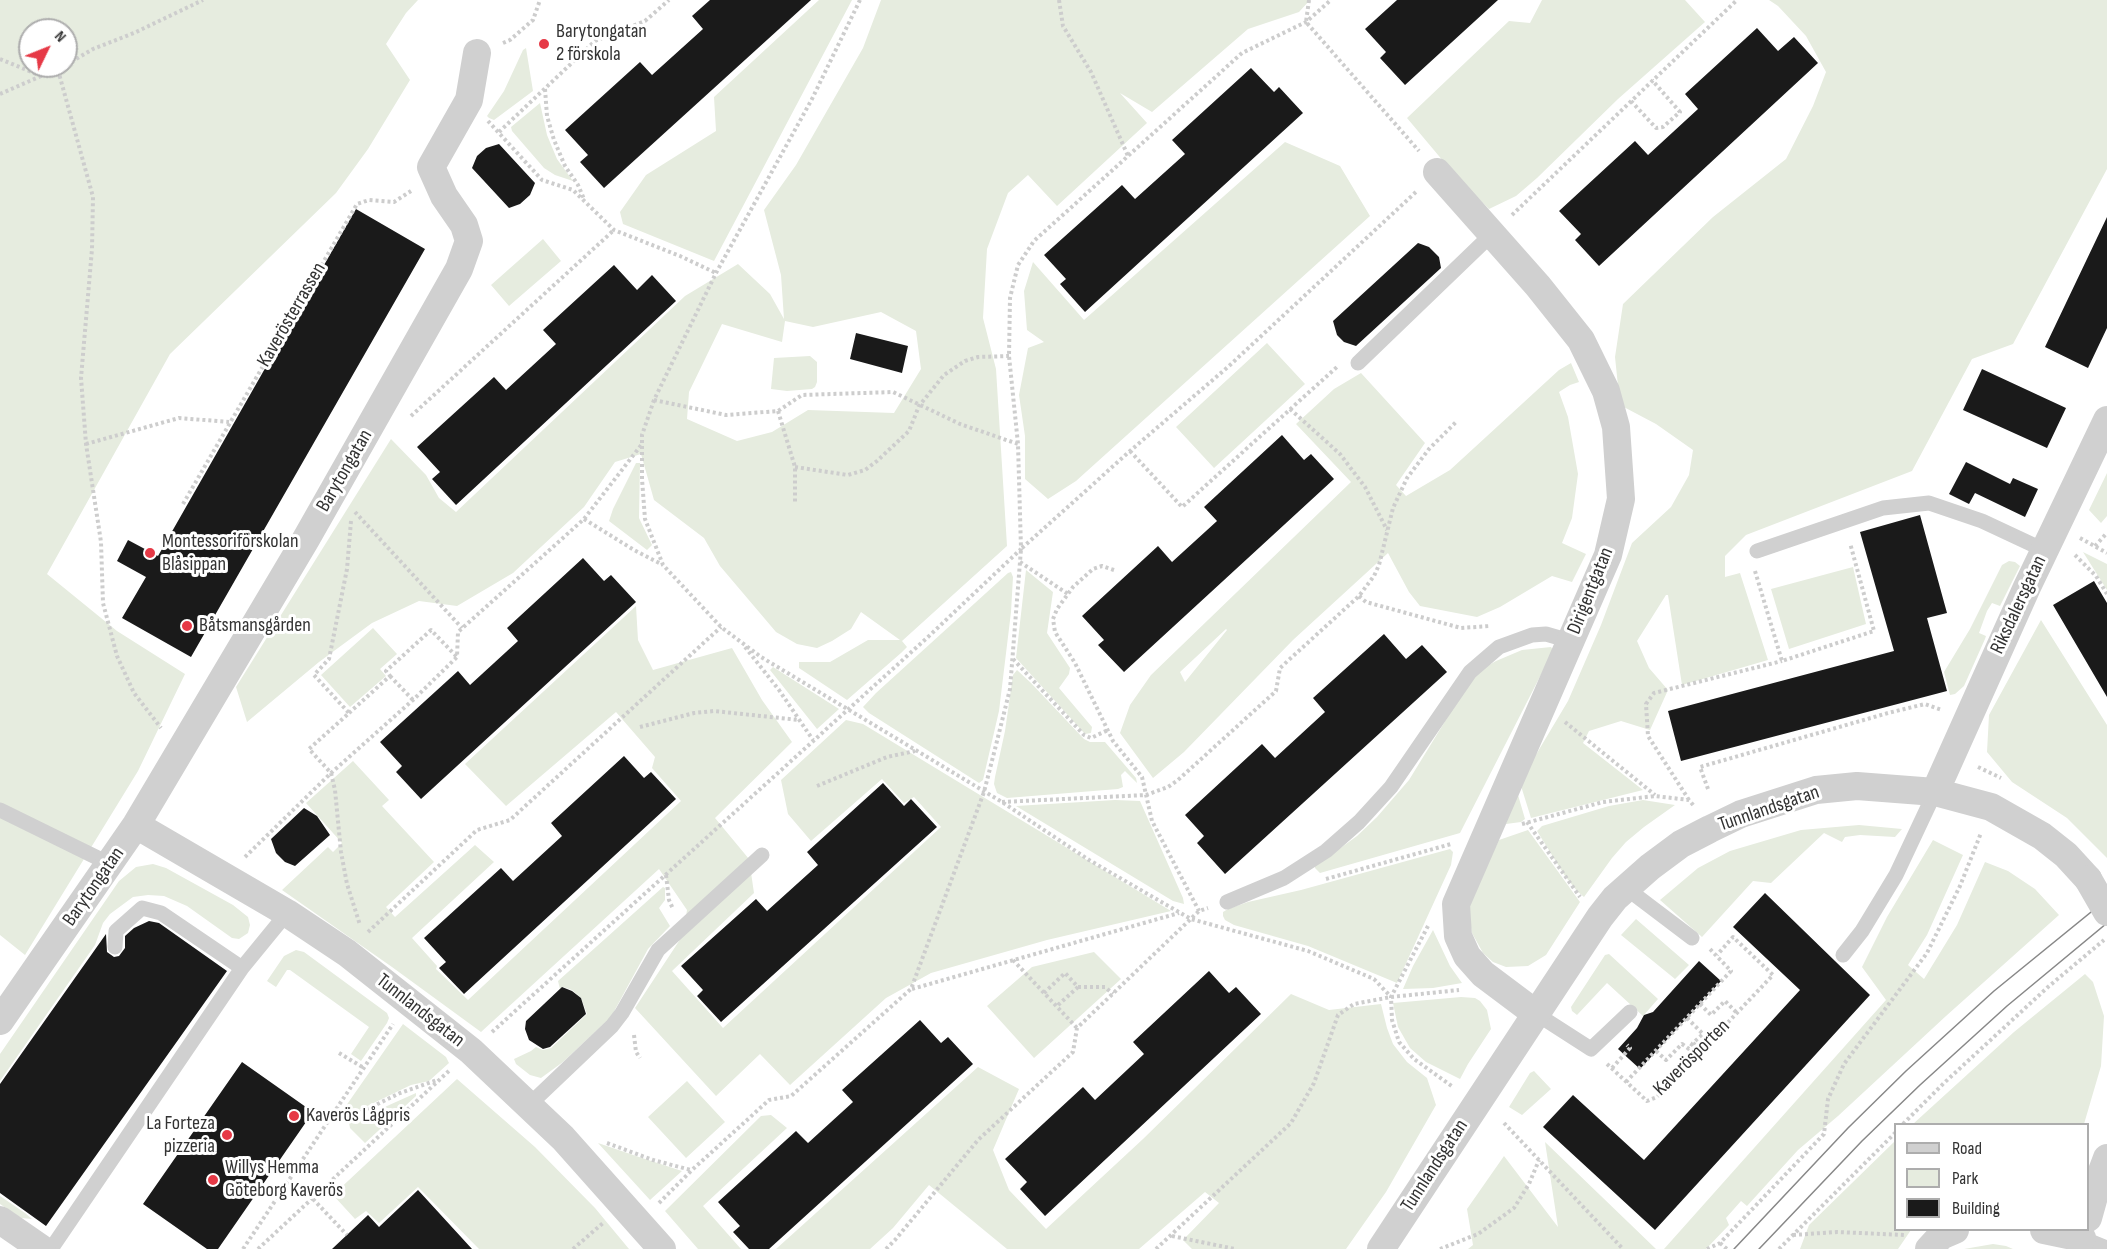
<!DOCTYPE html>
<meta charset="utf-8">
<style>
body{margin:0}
#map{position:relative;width:2107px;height:1249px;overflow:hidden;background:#fff;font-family:"Sofia Sans Condensed",sans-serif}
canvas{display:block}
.legend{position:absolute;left:1894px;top:1123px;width:195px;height:108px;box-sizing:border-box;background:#fff;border:2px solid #adadad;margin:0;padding:8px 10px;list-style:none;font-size:18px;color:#333}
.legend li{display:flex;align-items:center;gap:12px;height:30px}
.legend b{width:30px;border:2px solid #adadad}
.north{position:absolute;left:18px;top:18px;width:60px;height:60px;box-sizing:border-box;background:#fff;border:2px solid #adadad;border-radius:50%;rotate:47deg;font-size:16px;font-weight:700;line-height:24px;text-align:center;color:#333}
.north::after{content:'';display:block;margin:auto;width:21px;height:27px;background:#e63946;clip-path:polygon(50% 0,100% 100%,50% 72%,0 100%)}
</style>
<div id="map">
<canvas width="2107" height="1249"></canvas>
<ul class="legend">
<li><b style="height:8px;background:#d0d0d0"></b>Road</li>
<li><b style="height:16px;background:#e6ecdf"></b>Park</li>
<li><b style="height:16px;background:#1a1a1a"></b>Building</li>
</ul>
<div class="north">N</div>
</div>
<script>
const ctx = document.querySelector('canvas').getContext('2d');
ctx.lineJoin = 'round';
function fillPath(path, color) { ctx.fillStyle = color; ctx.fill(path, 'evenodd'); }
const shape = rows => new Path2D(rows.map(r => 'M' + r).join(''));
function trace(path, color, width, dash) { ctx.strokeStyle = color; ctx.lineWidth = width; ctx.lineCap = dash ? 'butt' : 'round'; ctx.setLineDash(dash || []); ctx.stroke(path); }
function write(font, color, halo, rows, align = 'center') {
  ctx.font = font + ' "Sofia Sans Condensed",sans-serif'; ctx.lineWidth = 6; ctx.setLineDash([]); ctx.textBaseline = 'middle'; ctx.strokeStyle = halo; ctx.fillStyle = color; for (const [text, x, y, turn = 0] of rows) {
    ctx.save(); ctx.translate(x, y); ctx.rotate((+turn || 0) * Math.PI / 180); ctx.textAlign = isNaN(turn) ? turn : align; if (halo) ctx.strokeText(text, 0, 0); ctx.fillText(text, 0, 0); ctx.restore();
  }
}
fillPath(shape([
 [0,0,418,0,406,13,386,44,410,80,368,149,336,193,170,354,47,574,117,631,185,674,138,771,25,955,0,935],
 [30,30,66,30,66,66,30,66],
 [819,0,852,0,714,261,623,224,620,212,646,175,716,131,714,97],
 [881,0,1310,0,1299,12,1248,29,1152,112,1120,93,1147,123,1057,206,1028,175,1008,193,987,249,983,318,996,369,1007,546,902,641,907,647,901,653,847,700,799,668,799,662,830,662,868,640,900,640,861,612,851,629,832,641,817,648,797,644,776,632,720,566,704,538,654,500,641,454,615,462,584,507,513,573,457,606,419,601,372,623,319,662,247,722,236,687,391,439,426,475,439,498,456,512,685,296,738,264,770,294,784,319,781,275,764,210,796,165,863,48],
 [881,312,916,331,921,369,894,413,808,410,772,432,737,441,687,419,689,392,722,324,782,342,785,321,813,327],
 [1542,0,1685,0,1705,22,1618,99,1537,178,1516,196,1489,209,1454,174,1407,118,1509,21,1530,23],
 [1769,0,2107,0,2107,169,2013,344,1972,359,1912,471,1746,535,1725,556,1725,577,1740,573,1768,660,1682,685,1668,595,1666,595,1637,641,1649,668,1668,690,1650,730,1621,721,1589,731,1583,743,1643,790,1531,818,1521,786,1534,758,1568,701,1601,625,1632,543,1671,507,1689,475,1693,450,1656,424,1620,405,1615,357,1623,304,1713,217,1786,159,1813,106,1826,72,1806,36,1778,6],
 [526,48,533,91,494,120,489,118,487,116,504,91,523,50],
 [540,103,547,135,557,159,573,181,555,175,544,168,512,131,511,127],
 [1285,142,1340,166,1370,216,1076,481,1048,499,1025,479,1025,436,1019,395,1028,348,1044,342,1027,330,1024,291,1033,262,1084,320],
 [543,239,561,261,509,306,491,285],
 [1267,343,1305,384,1214,468,1176,427],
 [810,356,817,362,817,382,815,387,812,389,787,391,771,389,774,358],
 [1571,363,1579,382,1570,385,1559,392,1568,417,1578,474,1572,518,1562,543,1586,554,1572,582,1552,576,1500,607,1477,617,1420,606,1409,592,1388,553,1293,640,1184,752,1153,778,1120,733,1130,705,1151,675,1351,482,1296,424,1334,389,1361,373,1425,443,1396,485,1406,496,1450,470,1559,370],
 [1226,629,1227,630,1185,682,1180,672],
 [636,463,640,463,639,518,652,545,647,550,609,521,613,509],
 [2107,473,2107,516,2101,523,2089,510],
 [2083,552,2107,564,2107,590],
 [2009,561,2015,562,2020,566,2000,606,1992,603,1987,611,1979,633,1986,636,1985,639,1964,686,1955,694,1950,695,1944,672,1970,629,2002,565],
 [1853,567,1866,624,1789,649,1771,589],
 [1026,570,1053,592,1047,633,1070,668,1069,674,1059,688,1092,727,1091,733,1085,734,1016,658],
 [1011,572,1013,577,1011,612,999,711,983,780,979,783,869,713,863,707,876,693,1008,573],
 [636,606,638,640,653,670,732,648,762,700,792,742,715,818,749,859,754,893,672,971,723,1028,941,827,914,797,904,803,882,779,811,841,788,814,781,780,846,720,863,724,1171,911,1047,940,931,973,886,998,790,1085,760,1054,716,1096,635,1008,683,935,687,910,659,869,481,1032,392,967,282,890,328,847,333,852,342,843,306,803,353,761,389,800,382,806,434,862,386,907,395,917,475,845,494,862,412,938,437,966,436,969,468,1000,681,801,652,768,655,757,616,712,506,806,465,764],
 [2041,620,2107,725,2107,858,2067,818,2012,782,1987,752,1989,715],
 [373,628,397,654,380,669,386,676,350,707,321,675],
 [1551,647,1553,650,1551,655,1460,833,1320,873,1315,868,1315,863,1335,852,1357,836,1377,817,1409,780,1471,679,1482,669,1496,661,1522,650],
 [773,667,839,709,817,729,770,670],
 [1017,670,1031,683,1084,739,1090,742,1105,742,1136,778,1137,783,1125,771,1121,775,1123,787,1118,789,1007,798,997,793,994,784,995,777,1005,731,1013,675],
 [1516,788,1525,819,1521,822,1506,824],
 [1115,800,1140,801,1183,898,1184,904,1173,901,1016,806],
 [1643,800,1675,805,1644,827,1626,842,1612,858,1584,897,1577,891,1565,876,1537,831,1542,826,1609,806],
 [1859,825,1902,829,1895,837,1860,835,1845,837,1842,842,1824,833,1771,883,1753,881,1702,937,1660,900,1698,868,1730,851,1801,830],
 [1528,830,1580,902,1546,955,1528,966,1506,967,1493,962,1483,953,1472,933,1469,915,1469,898,1499,840],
 [1933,840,1963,855,1927,935,1908,965,1924,979,1957,925,1985,862,2008,871,2035,889,2059,915,1946,1016,1838,1116,1798,1150,1747,1206,1741,1201,1726,1218,1729,1225,1706,1249,1664,1249,1886,1000,1862,967,1887,917],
 [1450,849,1453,852,1451,865,1397,983,1308,946,1234,925,1225,920,1223,916,1223,912,1228,909,1248,902,1301,890],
 [153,864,166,868,233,905,248,917,250,925,248,933,239,939,232,938,187,906,164,896,148,895,133,897,110,914,103,923,95,945,0,1081,0,1054,119,881,136,867],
 [663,887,665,888,665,900,659,908,670,926,648,949,611,1017,563,1062,541,1078,530,1075,516,1064,514,1059,531,1051,536,1047,543,1050,551,1048,587,1014,581,998,572,990,563,987,560,989,558,981],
 [1636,919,1689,965,1675,979,1621,935],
 [1433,930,1450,966,1462,983,1433,988,1403,989,1413,966],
 [296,950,304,952,387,1013,389,1018,387,1023,361,1061,351,1054,369,1027,290,970,287,970,276,987,267,981,284,956],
 [1094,952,1121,979,1034,1058,987,1006,1032,967],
 [1609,954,1658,999,1643,1016,1607,983,1577,1015,1572,1011,1571,1007,1605,955],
 [2085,974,2093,982,2104,1016,2101,1066,2084,1124,1913,1124,2014,1032],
 [1291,994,1329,1010,1381,1004,1387,1028,1393,1044,1407,1062,1427,1078,1436,1105,1386,1192,1346,1249,1192,1249,1183,1240,1219,1203,1205,1192,1139,1249,1007,1249,929,1185,893,1228,870,1249,776,1249,978,1067,1019,1089,993,1150,1009,1190,1046,1229,1143,1139],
 [1461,997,1475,998,1480,1001,1487,1010,1491,1029,1468,1064,1460,1079,1426,1062,1410,1048,1398,1027,1393,1003],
 [403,1024,446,1057,449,1063,429,1081,411,1085,357,1111,348,1114,341,1113],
 [1534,1071,1551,1089,1522,1115,1509,1107,1530,1073],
 [457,1079,535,1147,595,1208,629,1249,479,1249,418,1187,379,1223,366,1211,355,1219,333,1195],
 [687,1081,725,1122,686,1158,648,1117],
 [416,1093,416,1096,365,1143,350,1128,349,1123],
 [771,1115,787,1128,703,1206,741,1249,698,1249,665,1211,761,1116],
 [1895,1141,1896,1230,1911,1230,1898,1249,1800,1249,1809,1225],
 [1545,1142,1656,1249,1468,1249,1473,1245,1467,1209,1504,1156,1558,1227],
 [598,1143,639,1157,682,1171,650,1200],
 [0,1196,25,1213,32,1219,21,1218,0,1204],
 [1993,1244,2006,1246,2013,1249,1964,1249]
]), '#e6ecdf');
fillPath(shape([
 [710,0,811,0,604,188,580,162,588,155,565,130,640,62,652,75,703,29,692,16],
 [1397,0,1498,0,1405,85,1380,58,1386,52,1365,29],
 [1757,28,1778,51,1794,37,1818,63,1599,266,1575,240,1581,234,1559,211,1635,141,1648,155,1698,109,1685,94],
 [1251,68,1274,92,1279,87,1303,113,1085,312,1060,284,1066,279,1044,255,1122,185,1135,199,1185,154,1172,140],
 [499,144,535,183,530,195,520,204,509,208,472,168,477,156,486,148],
 [356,209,425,249,191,657,122,618,146,577,117,561,128,540,158,556],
 [2107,217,2107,328,2088,368,2045,347],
 [1418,243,1429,247,1439,257,1441,268,1356,346,1344,342,1337,335,1333,321],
 [614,265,637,290,652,275,676,301,456,505,432,479,440,472,417,447,494,377,506,390,556,344,543,330],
 [856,333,908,346,902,373,850,359],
 [1982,369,2066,408,2047,448,1963,410],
 [1282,435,1304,460,1311,454,1334,479,1124,672,1098,645,1104,640,1082,616,1158,546,1172,562,1217,521,1204,507],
 [1966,462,2010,484,2013,478,2038,489,2025,517,1975,493,1969,504,1949,494],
 [1920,515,1947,613,1927,618,1947,691,1681,761,1668,711,1894,651,1860,532],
 [583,558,604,581,611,575,636,602,421,799,396,772,402,766,380,742,458,671,470,685,518,641,507,628],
 [2094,581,2107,603,2107,697,2053,605],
 [1384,634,1406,659,1422,645,1447,672,1225,874,1197,843,1204,836,1185,815,1262,744,1275,758,1325,712,1313,698],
 [624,756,644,778,651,772,676,799,464,994,439,968,446,962,424,938,501,868,513,881,562,836,551,823],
 [883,783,904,806,911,799,937,827,721,1022,697,996,703,990,681,966,756,899,767,911,818,865,807,852],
 [304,808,317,816,330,835,295,866,285,862,276,853,271,839],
 [1765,893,1870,995,1655,1230,1543,1127,1573,1095,1644,1160,1800,990,1733,927],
 [149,921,159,923,227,971,46,1226,0,1193,0,1084,106,934,107,952,114,957,119,956,125,948,125,936,134,928],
 [1699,961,1721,981,1640,1069,1618,1049,1637,1028,1644,1015,1653,1012],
 [1209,971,1229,993,1236,987,1261,1014,1045,1216,1020,1189,1027,1182,1005,1159,1083,1087,1095,1100,1144,1054,1133,1042],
 [562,987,572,991,581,998,586,1014,550,1047,543,1049,529,1040,525,1029,526,1021],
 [920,1020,941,1043,948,1037,973,1064,769,1249,749,1249,733,1232,740,1226,718,1202,796,1131,808,1143,853,1102,842,1090],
 [242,1062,313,1112,218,1249,207,1249,143,1204],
 [418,1190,472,1249,332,1249,368,1215,379,1227]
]), '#1a1a1a');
trace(shape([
 [860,0,812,99,716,273,654,400,642,435,642,479,645,519,663,565,721,627,761,657,1002,802,1089,860,1191,919,1308,951,1374,979,1391,997],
 [1059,0,1063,26,1091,72,1128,156],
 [1309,0,1306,22,1419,151],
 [503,43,510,40,533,20,540,0],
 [0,59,39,75],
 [66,65,93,49,134,33,203,0],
 [58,70,93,197,92,249,81,378,86,444,101,542,103,603,117,656,134,693,161,728],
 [545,89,547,116,554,140,565,166,578,185,584,199],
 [0,94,64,66],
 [1631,101,1656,128,1663,127,1680,112,1652,80],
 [488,121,542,180,573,190,614,230,680,256,716,273],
 [499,132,595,41,645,21,669,0],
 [1512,215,1737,0],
 [654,400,726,415,778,411,802,395,893,392,960,424,1018,444],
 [1290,409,1340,454,1365,487,1387,530],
 [778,411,795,467,795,504],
 [411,416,614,230],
 [86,444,179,418,229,422],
 [1130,451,1182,507,1338,366],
 [795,467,848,475,865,470,877,461,909,431,919,406,944,375,965,361,978,357,1009,356],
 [183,504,357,204,369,200,394,202,411,191],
 [355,512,462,628],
 [584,519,634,550,663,565],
 [351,521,347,569,329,659,314,675,349,713,309,749,331,773,335,790,341,852,347,884,360,925],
 [2080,538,2107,553],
 [2095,546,2107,533],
 [2075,555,2096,576,2107,594],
 [1020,562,1068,594],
 [1114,570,1102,566,1093,569,1073,587,1057,609,1053,619,1055,632,1075,663,1113,741,1142,777,1152,821,1199,911],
 [1755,571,1782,661,1874,631,1850,543],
 [1359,596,1366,602,1461,628,1490,626],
 [745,647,779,690,813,740],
 [1013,659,1084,735,1091,738,1108,730],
 [390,676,413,700],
 [349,713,390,676,386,671,431,630,457,657],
 [1565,722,1655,795],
 [640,727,694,713,714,711,799,720],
 [1978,767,2001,778],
 [817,786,887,757,915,751],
 [1708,789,1700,767,1888,713,1925,704,1942,710],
 [1689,800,1648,736,1646,704,1654,693,1782,661],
 [1002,802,1146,795,1168,787,1178,780,1276,691,1280,668,1359,596,1374,576,1379,565,1393,508,1407,478,1429,449,1456,422],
 [1527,822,1580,897],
 [1522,824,1603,802,1655,796,1689,800,1694,806],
 [245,857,331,773,413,700,457,657,458,632,584,519,642,444],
 [666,875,669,900,673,909],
 [1326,879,1451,844],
 [1428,926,1391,997,1392,1020,1399,1042,1414,1059,1453,1087],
 [368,932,477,830,510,820,721,627],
 [1013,960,1077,1028],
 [1078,987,1105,987,1113,994],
 [912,989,1179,913],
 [1044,993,1065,973,1078,987,1057,1006],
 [1700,1004,1711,1015,1725,1001,1737,1013],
 [1687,1018,1703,1034,1693,1043,1702,1051],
 [492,1032,928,637,1021,549,1018,444,1009,356,1010,298,1018,265,1034,241,1242,53,1306,22,1331,0],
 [634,1035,636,1052,640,1058],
 [1656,1051,1666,1060,1682,1044,1689,1049,1693,1043],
 [339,1053,364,1068],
 [1607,1064,1647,1101,1657,1097,1773,975,1733,937,1717,955],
 [1612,1068,1630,1048,1627,1045],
 [1626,1082,1731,971,1709,948],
 [333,1115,342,1119,353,1116,400,1093,437,1080],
 [1504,1123,1623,1249],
 [1903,1124,1944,1083,2048,987,2104,940],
 [607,1143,653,1160,691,1170],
 [313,1199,347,1235],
 [659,1203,692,1170,769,1100,791,1096,911,989,984,792,995,749,1010,689,1021,549,1130,451,1229,366,1417,191],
 [1793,1235,1837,1232,1905,1235],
 [1172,1236,1235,1249],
 [1720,1243,1727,1249],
 [243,1249,393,1024],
 [258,1249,451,1069],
 [573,1249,603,1223],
 [886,1249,895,1240,978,1140,1073,1052,1077,1028,1199,911,1208,908],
 [1156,1249,1291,1123,1314,1083,1338,1015,1354,1004,1391,997,1459,990],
 [1440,1249,1478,1234,1514,1208,1529,1184,1539,1160],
 [1707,1249,1720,1243,1824,1134,1828,1099,1844,1064,1927,953,1960,886,1981,833],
 [1779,1249,1896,1132]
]), '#cdcdcd', 4, [3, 3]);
trace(shape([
 [1358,363,1492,234],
 [1757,551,1883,508,1929,503,1982,521,2044,550],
 [0,810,110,864],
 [1626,888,1692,938],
 [1227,902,1284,878,1326,851,1359,822,1391,787,1470,672,1499,647,1532,635,1546,634,1570,641],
 [115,947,116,931,142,908,161,913,242,968],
 [1843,955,1862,931,1896,875,1935,792],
 [1535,1013,1591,1049,1630,1012],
 [529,1105,612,1026,622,1013,658,950,762,855],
 [2082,1238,2107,1248],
 [51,1249,242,968,287,913]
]), '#d0d0d0', 15);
trace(shape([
 [1437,172,1538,286,1581,340,1606,391,1616,427,1621,499,1608,555,1456,904,1458,936,1467,956,1483,974,1535,1013],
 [1935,792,2027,587,2107,420],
 [136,825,287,913,347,953,471,1051,563,1138,662,1249],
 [0,1021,136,825,306,539,459,269,469,241,464,225,444,196,431,167,469,100,477,53],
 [2088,1218,2098,1182,2107,1158],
 [0,1220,42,1249],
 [2044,1230,2082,1238],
 [1381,1249,1600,917,1615,898,1650,867,1681,844,1710,829,1741,814,1816,790,1857,786,1935,792,1991,807,2042,836,2066,855,2088,879],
 [1929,1249,1941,1236,1955,1230]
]), '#d0d0d0', 28);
trace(shape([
 [1734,1249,1848,1128,1906,1071,1994,991,2107,899],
 [1759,1249,1862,1141,1920,1085,2007,1006,2107,923]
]), '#888', 1.5);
trace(shape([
 [2088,879,2107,912]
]), '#d0d0d0', 28);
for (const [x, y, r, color] of [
 [544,44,6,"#e63946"],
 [150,553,6,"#e63946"],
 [187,626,6,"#e63946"],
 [294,1116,6,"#e63946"],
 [227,1135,6,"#e63946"],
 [213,1180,6,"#e63946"]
]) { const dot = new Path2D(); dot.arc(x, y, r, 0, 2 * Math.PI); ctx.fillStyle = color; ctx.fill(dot); trace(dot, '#fff', 2); }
write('20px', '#333', '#fff', [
 ["Barytongatan",556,32],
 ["2 förskola",556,55],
 ["Montessoriförskolan",162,542],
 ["Blåsippan",162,565],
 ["Båtsmansgården",199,626],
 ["Kaverös Lågpris",306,1116],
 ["La Forteza",215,1124,"right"],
 ["pizzeria",215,1147,"right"],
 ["Willys Hemma",225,1168],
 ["Göteborg Kaverös",225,1191]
], 'left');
write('20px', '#333', '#fff', [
 ["Kaverösterrassen",292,315,-60],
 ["Barytongatan",345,471,-60],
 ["Dirigentgatan",1591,591,-68],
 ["Riksdalersgatan",2019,605,-65],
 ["Tunnlandsgatan",1769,809,-19],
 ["Barytongatan",94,887,-55],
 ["Tunnlandsgatan",420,1011,38],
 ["Kaverösporten",1692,1058,-45],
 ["Tunnlandsgatan",1435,1166,-57]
]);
</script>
